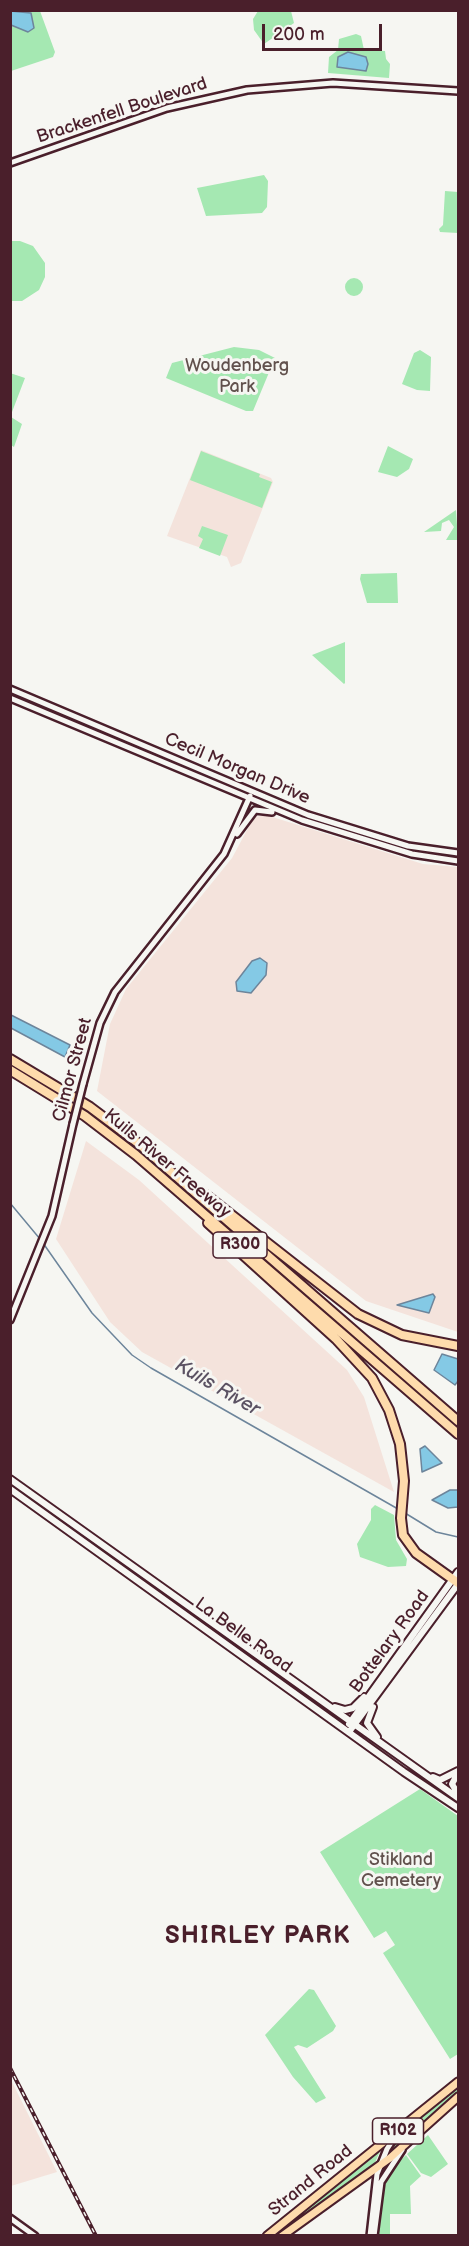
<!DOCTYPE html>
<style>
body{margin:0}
#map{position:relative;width:469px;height:2246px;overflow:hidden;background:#f6f6f2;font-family:"Balsamiq Sans",sans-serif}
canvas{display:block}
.frame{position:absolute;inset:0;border:12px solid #4a1f2b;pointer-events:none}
.scale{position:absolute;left:262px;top:24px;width:120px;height:27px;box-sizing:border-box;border:3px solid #4a1f2b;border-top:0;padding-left:8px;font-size:18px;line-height:21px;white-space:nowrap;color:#4a1f2b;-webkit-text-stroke:4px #f6f6f2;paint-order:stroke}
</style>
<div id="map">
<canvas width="469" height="2246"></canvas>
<div class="frame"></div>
<div class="scale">200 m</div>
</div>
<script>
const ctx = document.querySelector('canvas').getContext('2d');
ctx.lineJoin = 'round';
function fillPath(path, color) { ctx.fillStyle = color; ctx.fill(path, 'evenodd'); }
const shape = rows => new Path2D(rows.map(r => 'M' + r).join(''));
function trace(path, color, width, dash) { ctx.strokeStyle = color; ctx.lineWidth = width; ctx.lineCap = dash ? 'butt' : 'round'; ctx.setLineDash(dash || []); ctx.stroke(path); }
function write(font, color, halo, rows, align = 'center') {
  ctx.font = font + ' "Balsamiq Sans",sans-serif'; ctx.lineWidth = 6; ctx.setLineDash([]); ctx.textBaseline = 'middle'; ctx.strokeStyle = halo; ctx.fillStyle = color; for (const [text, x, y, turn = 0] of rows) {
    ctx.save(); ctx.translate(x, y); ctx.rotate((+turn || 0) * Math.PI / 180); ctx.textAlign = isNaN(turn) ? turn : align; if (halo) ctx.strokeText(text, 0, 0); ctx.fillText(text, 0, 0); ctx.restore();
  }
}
fillPath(shape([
 [201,450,271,478,273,482,241,563,231,567,227,557,167,536],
 [266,815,423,864,458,867,458,1332,366,1301,97,1091,110,1024,126,989,232,858,254,817],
 [86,1141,139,1180,347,1370,364,1397,394,1492,142,1352,110,1322,56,1239],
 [11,2080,57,2172,11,2186,10,2186]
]), '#f4e3dc');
fillPath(shape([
 [10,11,40,11,55,52,53,57,11,71],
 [258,11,291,11,294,23,264,44,254,30,253,19],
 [356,34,361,36,364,50,385,51,386,59,390,64,389,78,328,73,329,57,338,50,339,39],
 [264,175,268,181,267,207,262,213,206,216,197,188],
 [445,191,458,192,458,233,440,232,439,229,443,225],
 [11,241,20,241,33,246,45,263,45,277,39,290,22,301,11,301],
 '345 287a9 9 0 1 1 18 0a9 9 0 1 1-18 0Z',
 [234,347,259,350,275,358,253,411,246,411,166,378,172,363],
 [420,350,431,357,430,391,417,390,402,384,414,353],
 [10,373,25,378,12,412,10,412],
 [11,417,22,424,14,447,11,445],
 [388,446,413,459,409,469,397,477,378,472],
 [201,451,260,474,259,477,272,482,262,508,190,480],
 [456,510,458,540,446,540,454,527,449,520,442,523,441,531,424,532],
 [202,526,228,535,220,556,199,548,203,539,198,536],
 [397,573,398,603,367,603,360,579,361,574],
 [345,642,345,683,344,684,312,655],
 [375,1505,394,1515,396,1540,407,1559,406,1566,388,1567,360,1557,357,1544,371,1520,371,1509],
 [420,1789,458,1816,458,2054,450,2059,383,1953,395,1945,386,1931,374,1938,320,1852],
 [309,1989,314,1990,336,2026,333,2031,307,2048,298,2045,294,2047,326,2098,316,2103,293,2077,265,2035],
 [458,2088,458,2092,388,2154,407,2128],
 [428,2135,448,2164,431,2177,421,2173,407,2154],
 [381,2149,373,2167,319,2203,277,2235,273,2236],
 [406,2155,421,2176,410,2186,411,2214,390,2214,390,2235,376,2236,381,2186,385,2187,384,2183,392,2168]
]), '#a5e8b2');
const water = shape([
 [10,11,31,13,34,28,28,32,11,25,10,11],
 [348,52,366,57,368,64,366,71,337,67,338,57,348,52],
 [260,958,267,963,266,975,251,993,237,991,236,982,252,961,260,958],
 [11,1015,70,1045,65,1057,11,1028,11,1015],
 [433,1294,435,1297,429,1313,397,1305,433,1294],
 [442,1354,458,1359,458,1381,455,1385,434,1370,442,1354],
 [425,1446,442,1463,422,1472,420,1449,425,1446],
 [450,1490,458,1490,458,1507,448,1508,432,1500,450,1490]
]);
fillPath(water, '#84c9e5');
trace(water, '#6d859b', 1.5);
trace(shape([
 [10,1203,40,1239],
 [43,1243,92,1313,132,1355,151,1368,398,1509],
 [405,1513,436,1532,458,1537]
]), '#6d859b', 1.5);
const tertiary = shape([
 [10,163,167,108,247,90,333,83,458,91],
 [10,689,308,815,408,846,458,853],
 [10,698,302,820,412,854,458,861],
 [237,834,255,810,272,812],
 [83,1084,100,1023,115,992,224,854,250,796],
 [10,1320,52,1216,73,1124],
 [10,2218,35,2236],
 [370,2236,377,2174,387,2149,398,2132],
 [374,2236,381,2182,402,2150]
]);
const secondary = shape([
 [10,1479,458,1798],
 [10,1489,404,1772,458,1808],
 [335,1707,345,1710,353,1708,364,1697],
 [373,1707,367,1723,377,1737],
 [349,1724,458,1572],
 [349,1732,458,1584],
 [433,1777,440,1780,458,1771],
 [458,1794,452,1784,458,1773]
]);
const primary = shape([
 [267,2236,458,2082],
 [282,2236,390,2158,458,2097]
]);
const motorway = shape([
 [10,1059,90,1107,138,1143,458,1421],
 [10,1070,85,1116,136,1155,458,1434],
 [206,1195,358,1314,402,1335,458,1346],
 [208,1223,336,1339,372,1378,389,1410,400,1444,404,1481,401,1518,403,1535,416,1553,458,1583]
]);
trace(tertiary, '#4a1f2b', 10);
trace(secondary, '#4a1f2b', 10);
trace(primary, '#4a1f2b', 11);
trace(motorway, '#4a1f2b', 12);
trace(tertiary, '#f6f6f2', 5);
trace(secondary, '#f6f6f2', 6);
trace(primary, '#fedbac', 7);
trace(motorway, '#fedbac', 8);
const rail = shape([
 [10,2068,96,2236]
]);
trace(rail, '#4a1f2b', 4);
trace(rail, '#f6f6f2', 1.5, [4.5]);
const tertiaryBridge = shape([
 [73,1124,83,1084]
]);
trace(tertiaryBridge, '#4a1f2b', 10, []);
trace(tertiaryBridge, '#f6f6f2', 5);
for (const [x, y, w] of [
 [240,1245,54],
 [398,2131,51]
]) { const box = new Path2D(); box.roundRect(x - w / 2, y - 13, w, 26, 4.5); ctx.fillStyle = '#f6f6f2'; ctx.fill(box); trace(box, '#4a1f2b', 1.5); }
write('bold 16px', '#4a1f2b', null, [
 ["R300",240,1245],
 ["R102",398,2131]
]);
write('18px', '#4a1f2b', '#f6f6f2', [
 ["Brackenfell Boulevard",122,111,-18],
 ["Cecil Morgan Drive",237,769,23],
 ["Cilmor Street",73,1070,-75],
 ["Kuils River Freeway",167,1164,40],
 ["La Belle Road",243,1636,36],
 ["Bottelary Road",390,1642,-54],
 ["Strand Road",311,2181,-39]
]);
write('18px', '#61514d', '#f6f6f2', [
 ["Woudenberg",237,366],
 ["Park",237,387],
 ["Stikland",401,1860],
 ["Cemetery",401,1881]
]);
write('italic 20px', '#5b5263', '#f6f6f2', [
 ["Kuils River",217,1388,30]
]);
ctx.letterSpacing = '1.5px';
write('bold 24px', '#4a1f2b', '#f6f6f2', [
 ["SHIRLEY PARK",258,1937]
]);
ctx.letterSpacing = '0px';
</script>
